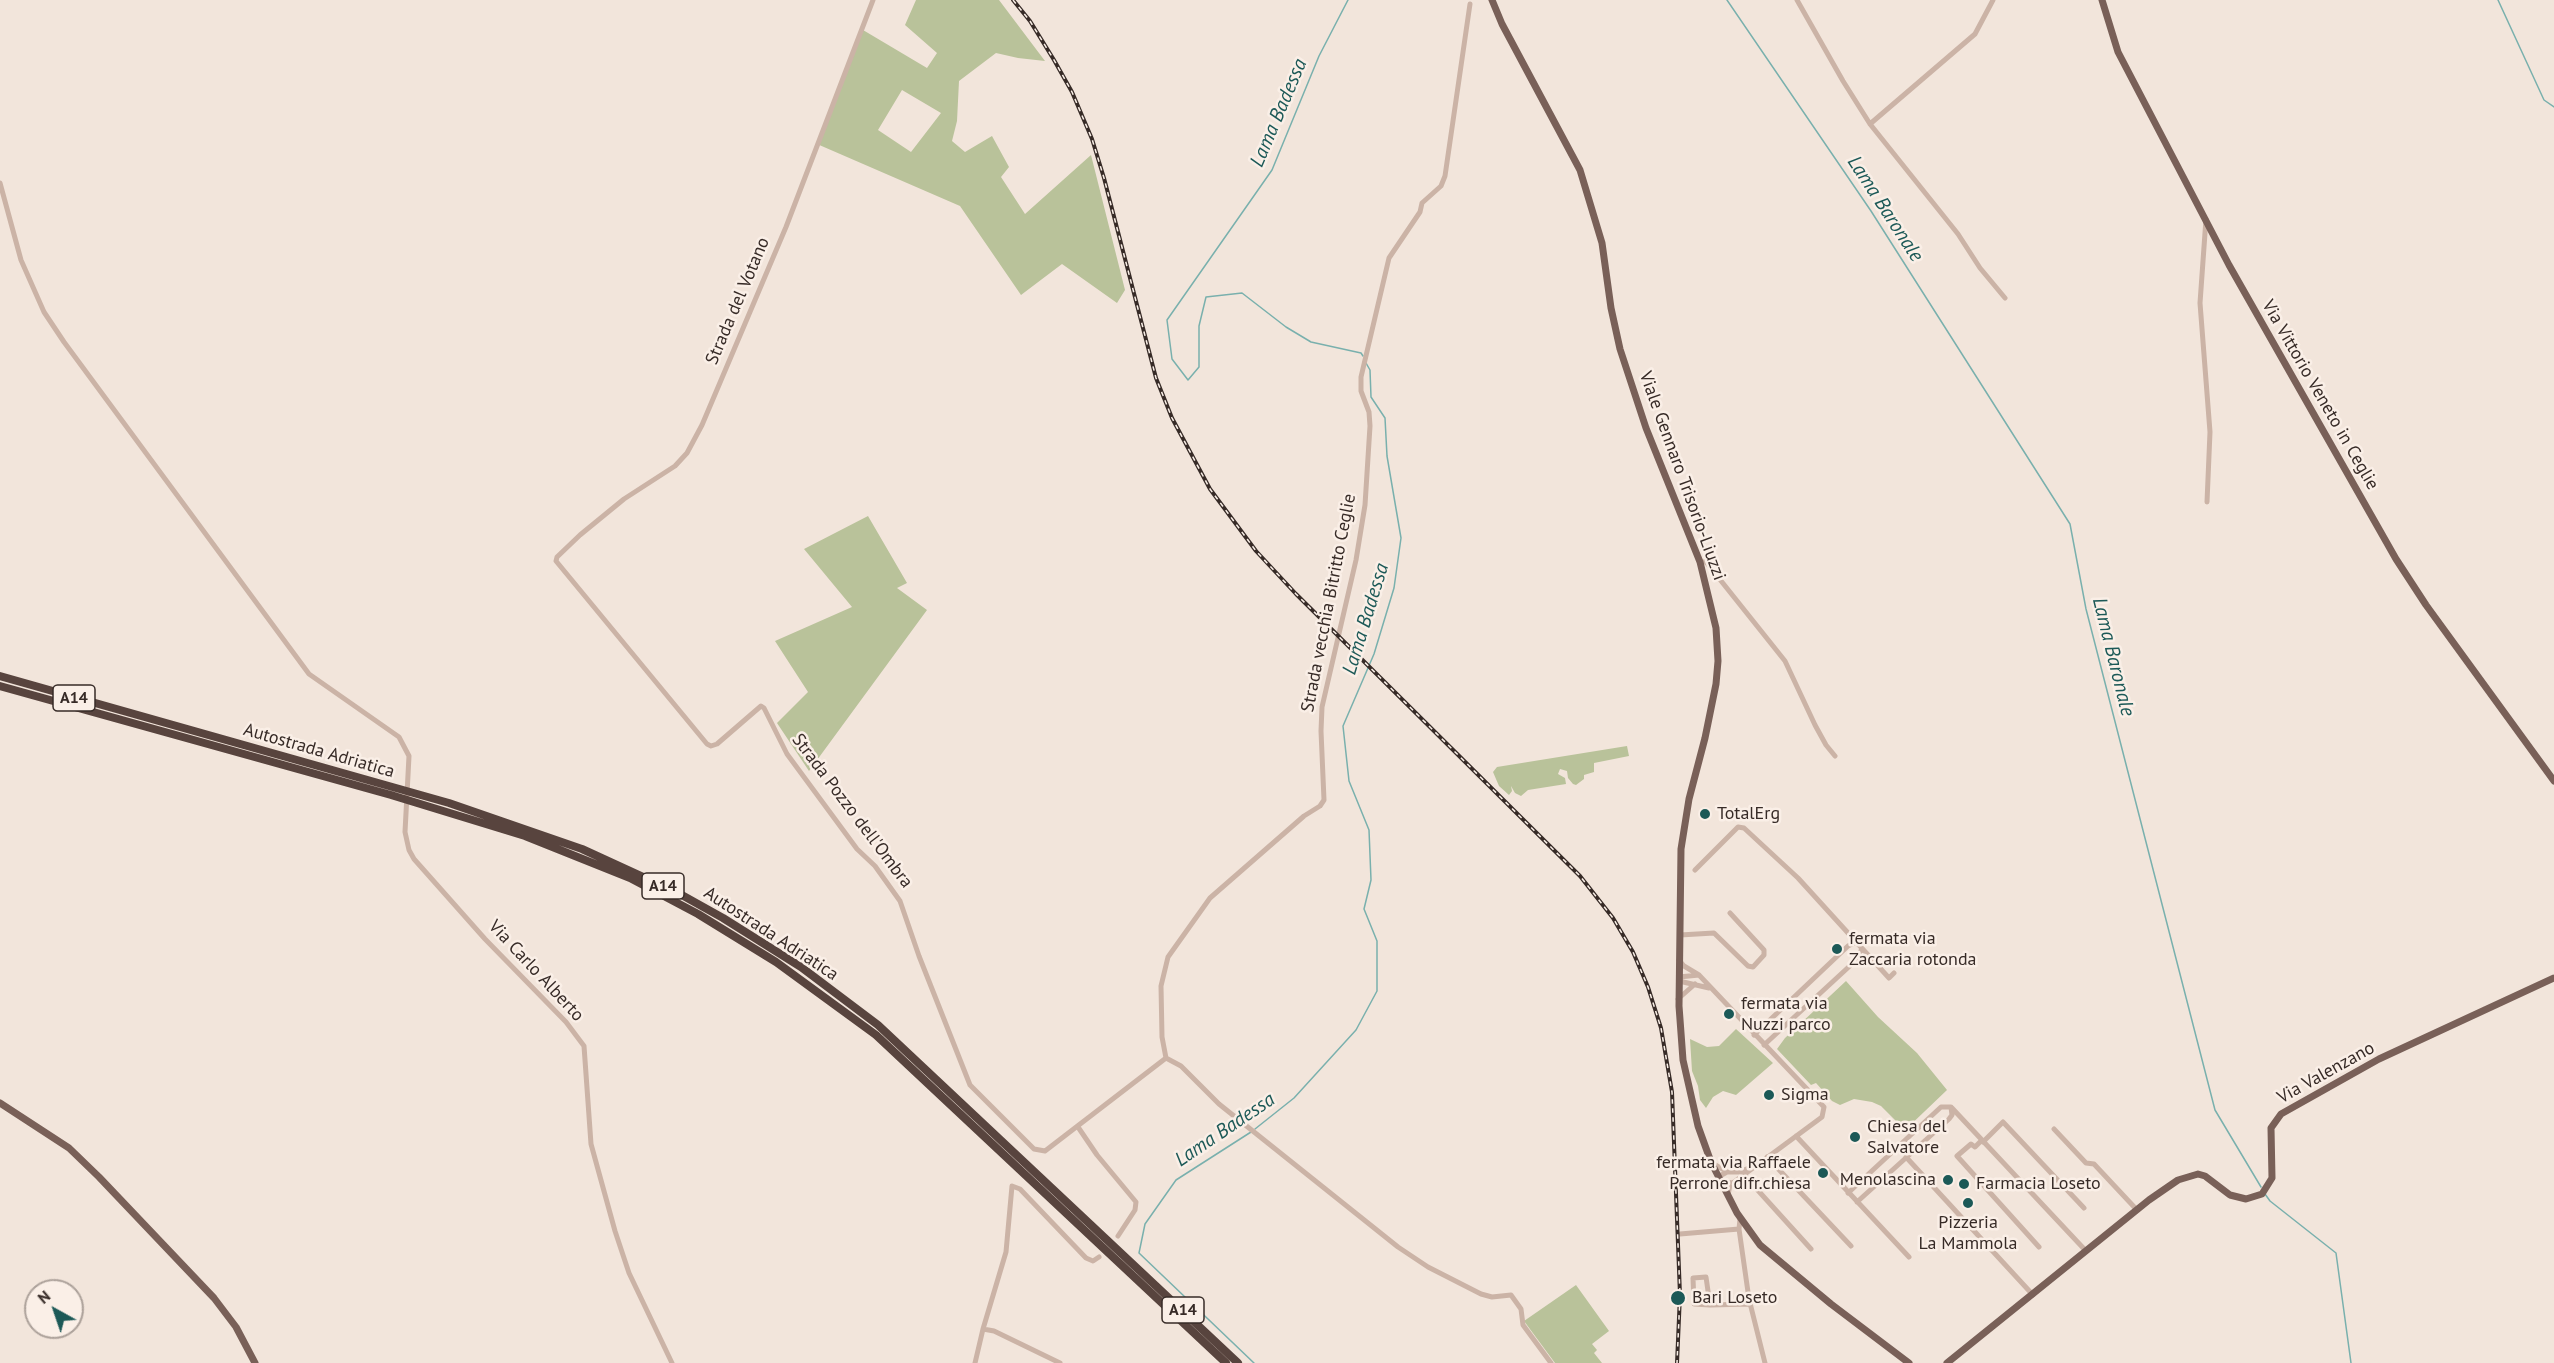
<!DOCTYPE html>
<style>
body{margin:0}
#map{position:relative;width:2554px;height:1363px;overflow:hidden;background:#f2e5db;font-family:"PT Sans",sans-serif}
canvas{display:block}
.north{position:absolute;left:24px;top:1279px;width:60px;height:60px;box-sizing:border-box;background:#faefe7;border:2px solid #aca19a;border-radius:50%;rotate:320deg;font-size:16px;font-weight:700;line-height:24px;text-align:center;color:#372b27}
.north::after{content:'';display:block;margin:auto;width:21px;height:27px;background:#1c5957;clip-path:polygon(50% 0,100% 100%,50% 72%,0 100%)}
</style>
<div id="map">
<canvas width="2554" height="1363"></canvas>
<div class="north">N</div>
</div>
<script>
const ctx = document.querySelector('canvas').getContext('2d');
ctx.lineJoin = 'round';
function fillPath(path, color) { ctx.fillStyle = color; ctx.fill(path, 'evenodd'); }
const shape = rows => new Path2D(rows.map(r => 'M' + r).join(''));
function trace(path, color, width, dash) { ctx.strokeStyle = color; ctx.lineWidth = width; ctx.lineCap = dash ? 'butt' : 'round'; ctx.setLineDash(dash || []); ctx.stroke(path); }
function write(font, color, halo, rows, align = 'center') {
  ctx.font = font + ' "PT Sans",sans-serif'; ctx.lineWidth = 5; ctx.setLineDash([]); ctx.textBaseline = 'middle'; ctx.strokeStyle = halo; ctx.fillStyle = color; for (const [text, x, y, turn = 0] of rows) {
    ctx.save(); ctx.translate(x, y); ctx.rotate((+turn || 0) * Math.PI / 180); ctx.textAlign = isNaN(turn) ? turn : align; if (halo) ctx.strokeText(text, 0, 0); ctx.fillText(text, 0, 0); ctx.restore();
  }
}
fillPath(shape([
 [916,0,999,0,1045,61,1018,58,996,53,959,81,957,121,952,141,965,152,992,136,1009,167,1001,177,1025,214,1091,155,1125,290,1117,303,1062,264,1021,295,960,206,817,144,863,30,927,68,937,53,905,25],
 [902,90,941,113,911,152,878,130],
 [868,516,907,583,897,588,927,610,809,771,777,723,808,692,775,641,852,607,804,549],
 [1627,746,1629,756,1594,763,1594,772,1584,775,1584,779,1576,785,1573,784,1568,778,1567,771,1560,769,1558,774,1565,778,1566,784,1528,790,1521,796,1515,793,1511,786,1512,791,1509,795,1499,786,1493,772,1497,767],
 [1846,981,1878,1017,1917,1053,1947,1090,1902,1133,1896,1121,1881,1106,1872,1102,1854,1099,1840,1105,1832,1101,1816,1083,1811,1085,1777,1049,1785,1038],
 [1736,1029,1773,1063,1736,1095,1723,1091,1713,1097,1706,1108,1700,1100,1698,1086,1692,1071,1690,1039,1707,1047,1719,1046],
 [1576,1285,1609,1331,1592,1344,1597,1350,1594,1353,1602,1363,1555,1363,1524,1321]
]), '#b9c29a');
trace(shape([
 [1348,0,1319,56,1272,170,1167,320,1172,359,1188,380,1199,367,1199,326,1206,297,1242,293,1286,327,1311,342,1361,353,1363,356],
 [1727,0,1871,211,2070,524,2086,609,2215,1110,2261,1187],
 [2498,0,2544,100,2554,107],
 [1255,1129,1294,1098,1356,1030,1377,991,1377,941,1364,909,1371,880,1369,830,1349,781,1343,726,1374,654,1394,588,1401,538,1387,456,1385,418,1371,397,1370,370,1366,363],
 [1251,1132,1176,1180,1145,1224,1139,1253,1254,1363],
 [2265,1194,2270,1201,2336,1253,2351,1363]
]), '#79b0ad', 1.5);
trace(shape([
 [873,0,786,227,702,425,687,453,675,466,624,499,580,535,557,557,556,561,707,744,711,746,717,744,761,706,764,708,787,754,857,849,875,866,900,901,919,956,970,1085,1034,1149,1045,1151,1166,1058],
 [1797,0,1843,81,1870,124,1958,234,1980,268,2005,298],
 [1870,124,1975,34,1993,0],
 [0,183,21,260,44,312,64,342,309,674,399,737,409,756,405,832,409,850,414,859,485,939,566,1022,584,1046,591,1144,615,1231,629,1273,672,1363],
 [2206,219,2200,303,2210,432,2207,502],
 [1700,562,1706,562,1785,661,1815,725,1826,745,1835,756],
 [1695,870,1738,827,1744,828,1798,878,1889,978,1894,973],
 [1680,935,1714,933,1748,966,1753,967,1764,955,1764,950,1730,913],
 [1679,960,1684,966,1699,975,1824,1107,1822,1117,1730,1185,1728,1195],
 [1679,977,1699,975],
 [1679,981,1709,988],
 [1678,999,1695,984],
 [1754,1035,1848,946,1856,942],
 [1764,1045,1853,963,1862,949],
 [1166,1058,1162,1037,1161,986,1168,957,1210,898,1304,816,1320,806,1324,800,1321,731,1322,707,1356,560,1365,505,1370,426,1369,412,1361,391,1361,377,1389,258,1420,212,1422,203,1441,186,1445,176,1470,4],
 [1166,1058,1181,1066,1219,1104,1398,1247,1428,1267,1481,1294,1492,1297,1511,1295,1521,1309,1523,1325,1551,1363],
 [1952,1108,2086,1251],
 [1078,1127,1097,1155,1136,1202,1135,1210,1118,1236],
 [2054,1129,2086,1163,2094,1164,2137,1210],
 [1796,1136,1909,1257],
 [1982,1140,1975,1147,1971,1144,1957,1156,2039,1247],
 [1983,1142,2003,1122,2084,1208],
 [1767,1157,1851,1246],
 [1906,1157,2033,1295],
 [1711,1162,1727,1172],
 [1744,1175,1811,1249],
 [1733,1183,1725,1182,1718,1177,1727,1172,1739,1172,1749,1168],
 [1848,1193,1941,1107,1951,1107,1952,1115,1949,1119,1857,1202],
 [1740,1219,1739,1229,1749,1299,1765,1363],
 [1680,1234,1739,1229],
 [1710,1305,1706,1277,1693,1278,1694,1304,1710,1305,1750,1304],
 [983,1329,1006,1252,1012,1186,1020,1189,1086,1258,1093,1261,1099,1257],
 [975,1363,983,1329,994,1331,1060,1363]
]), '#cbb3a6', 5);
trace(shape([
 [1492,0,1502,24,1580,170,1602,243,1611,308,1620,349,1646,428,1700,562,1716,628,1718,661,1716,684,1705,738,1689,799,1681,849,1679,1006,1683,1060,1698,1126,1711,1162,1737,1213,1760,1245,1831,1304,1909,1363],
 [2102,0,2118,52,2229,265,2396,559,2426,605,2554,781],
 [0,1103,69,1148,99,1177,214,1298,236,1327,255,1363],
 [1947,1363,2149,1200,2178,1180,2198,1174,2205,1176,2230,1195,2246,1199,2262,1194,2272,1178,2271,1128,2281,1114,2379,1059,2554,978]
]), '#796058', 7);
trace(shape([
 [0,676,449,803,582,849,680,894,723,918,801,967,878,1025,1238,1363],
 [0,686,391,795,525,836,630,878,698,914,776,962,876,1035,1226,1363]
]), '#58443e', 8);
const rail = shape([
 [1013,0,1030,21,1054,60,1072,92,1092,139,1104,178,1156,378,1172,418,1210,489,1256,551,1296,594,1580,876,1613,918,1633,952,1648,987,1661,1028,1672,1092,1680,1295,1677,1363]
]);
trace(rail, '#372b27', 4);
trace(rail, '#faefe7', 1.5, [4.5]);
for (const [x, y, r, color] of [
 [1705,814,6,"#1c5957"],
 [1837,949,6,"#1c5957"],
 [1729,1014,6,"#1c5957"],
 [1769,1095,6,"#1c5957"],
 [1855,1137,6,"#1c5957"],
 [1823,1173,6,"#1c5957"],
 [1948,1180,6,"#1c5957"],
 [1964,1184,6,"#1c5957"],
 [1968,1203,6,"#1c5957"],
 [1678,1298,8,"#1c5957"]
]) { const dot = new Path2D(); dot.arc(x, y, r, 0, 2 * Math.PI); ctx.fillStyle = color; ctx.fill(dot); trace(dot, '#faefe7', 2); }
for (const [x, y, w] of [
 [74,698,42],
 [663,886,42],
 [1183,1310,42]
]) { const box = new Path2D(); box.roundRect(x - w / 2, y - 13, w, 26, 4.5); ctx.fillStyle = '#faefe7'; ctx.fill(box); trace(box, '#372b27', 1.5); }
write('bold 16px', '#372b27', null, [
 ["A14",74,698],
 ["A14",663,886],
 ["A14",1183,1310]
]);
write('18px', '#372b27', '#faefe7', [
 ["Strada del Votano",738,301,-67],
 ["Via Vittorio Veneto in Ceglie",2320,395,60],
 ["Viale Gennaro Trisorio-Liuzzi",1682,476,70],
 ["Strada vecchia Bitritto Ceglie",1329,603,-79],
 ["Autostrada Adriatica",319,751,16],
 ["Strada Pozzo dell'Ombra",852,811,53],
 ["Autostrada Adriatica",771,934,33],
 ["Via Carlo Alberto",536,971,47],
 ["Via Valenzano",2326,1073,-29]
]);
write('18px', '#372b27', '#faefe7', [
 ["TotalErg",1717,814],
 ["fermata via",1849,939],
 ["Zaccaria rotonda",1849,960],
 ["fermata via",1741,1004],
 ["Nuzzi parco",1741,1025],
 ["Sigma",1781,1095],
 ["Chiesa del",1867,1127],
 ["Salvatore",1867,1148],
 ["fermata via Raffaele",1811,1163,"right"],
 ["Perrone difr.chiesa",1811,1184,"right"],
 ["Menolascina",1936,1180,"right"],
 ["Farmacia Loseto",1976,1184],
 ["Pizzeria",1968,1223,"center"],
 ["La Mammola",1968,1244,"center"],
 ["Bari Loseto",1692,1298]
], 'left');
write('italic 20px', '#1c5957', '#faefe7', [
 ["Lama Badessa",1279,113,-67],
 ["Lama Baronale",1885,209,57],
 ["Lama Badessa",1366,619,-73],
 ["Lama Baronale",2113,657,76],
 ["Lama Badessa",1225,1130,-34]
]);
</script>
